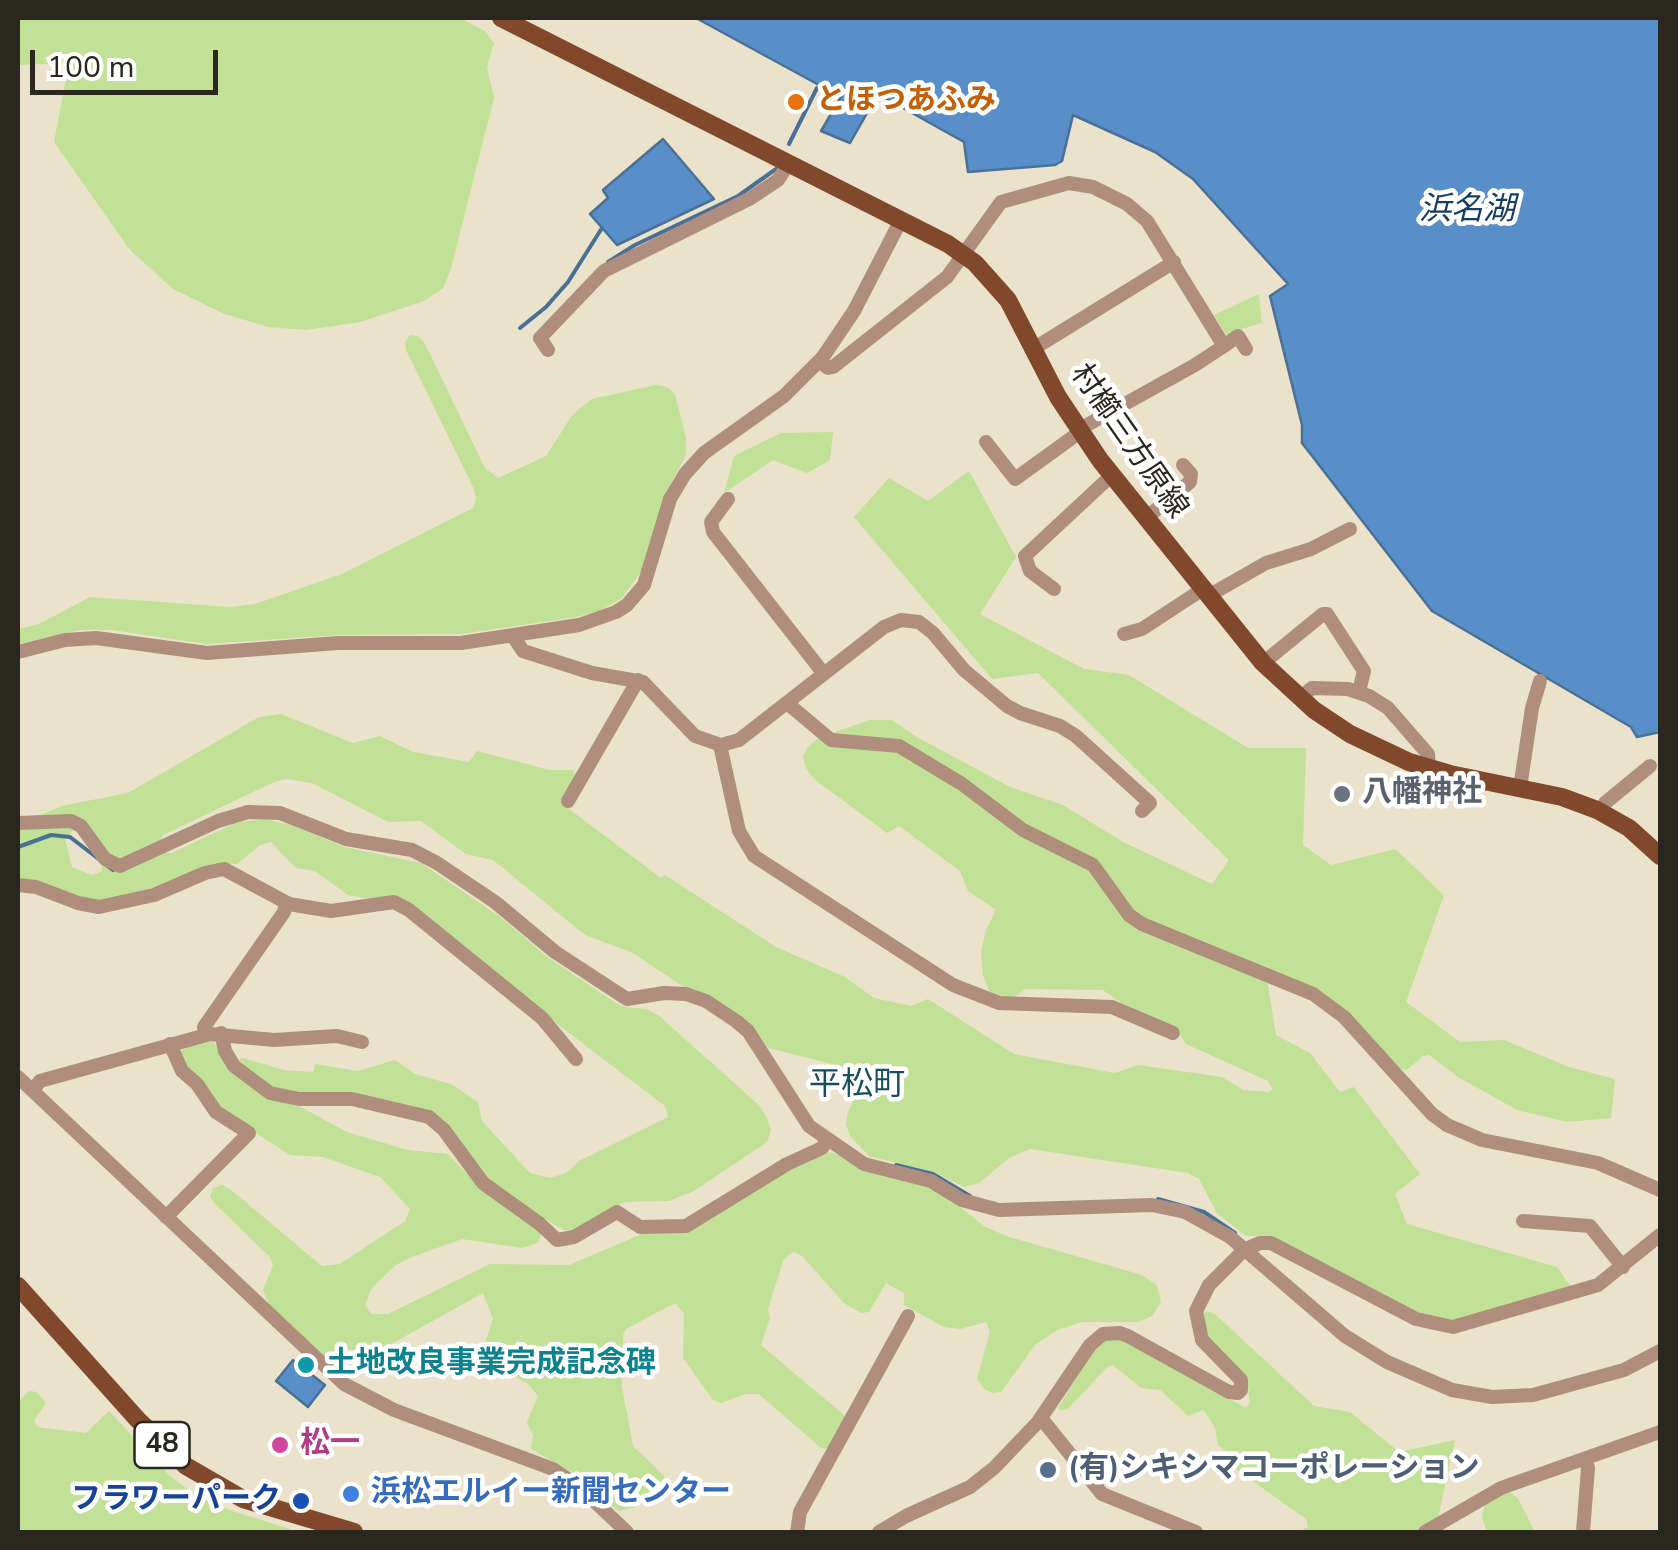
<!DOCTYPE html>
<meta charset="utf-8">
<style>
body{margin:0}
#map{position:relative;width:1678px;height:1550px;overflow:hidden;background:#eae2ca;font-family:"Nunito Sans",sans-serif}
canvas{display:block}
.frame{position:absolute;inset:0;border:20px solid #2a271e;pointer-events:none}
.scale{position:absolute;left:30px;top:50px;width:188px;height:45px;box-sizing:border-box;border:5px solid #2a271e;border-top:0;padding-left:12px;font-size:30px;line-height:35px;white-space:nowrap;color:#2a271e;-webkit-text-stroke:8px #fff;paint-order:stroke}
</style>
<div id="map">
<canvas width="1678" height="1550"></canvas>
<div class="frame"></div>
<div class="scale">100 m</div>
</div>
<script>
const ctx = document.querySelector('canvas').getContext('2d');
ctx.lineJoin = 'round';
function fillPath(path, color) { ctx.fillStyle = color; ctx.fill(path, 'evenodd'); }
const shape = rows => new Path2D(rows.map(r => 'M' + r).join(''));
function trace(path, color, width, dash) { ctx.strokeStyle = color; ctx.lineWidth = width; ctx.lineCap = dash ? 'butt' : 'round'; ctx.setLineDash(dash || []); ctx.stroke(path); }
function write(font, color, halo, rows, align = 'center') {
  ctx.font = font + ' "Nunito Sans","Noto Sans JP",sans-serif'; ctx.lineWidth = 9; ctx.setLineDash([]); ctx.textBaseline = 'middle'; ctx.strokeStyle = halo; ctx.fillStyle = color; for (const [text, x, y, turn = 0] of rows) {
    ctx.save(); ctx.translate(x, y); ctx.rotate((+turn || 0) * Math.PI / 180); ctx.textAlign = isNaN(turn) ? turn : align; if (halo) ctx.strokeText(text, 0, 0); ctx.fillText(text, 0, 0); ctx.restore();
  }
}
fillPath(shape([
 [18,18,460,18,485,31,494,43,487,67,494,98,451,269,443,288,424,301,360,322,306,330,269,327,224,314,173,289,130,250,54,142,69,63,18,65],
 [1259,294,1262,323,1238,330,1228,337,1214,315],
 [410,335,418,336,424,342,485,468,498,478,546,456,573,414,592,399,656,385,667,387,675,394,686,438,686,455,664,497,642,570,622,598,601,610,577,617,461,634,337,635,207,644,112,630,80,630,18,644,18,629,39,624,90,597,230,607,255,604,342,574,473,508,476,499,474,489,406,350,405,342],
 [833,432,830,460,807,473,773,460,724,493,734,456,781,433],
 [969,471,1016,557,980,614,1084,669,1129,675,1248,748,1306,748,1303,845,1331,865,1395,849,1444,895,1406,1002,1460,1042,1504,1040,1569,1067,1615,1079,1611,1118,1567,1122,1517,1110,1458,1077,1429,1055,1423,1056,1407,1070,1401,1069,1347,1014,1265,968,1276,1035,1310,1053,1340,1092,1354,1087,1420,1174,1395,1194,1407,1224,1557,1267,1571,1287,1453,1321,1418,1313,1272,1236,1246,1236,1217,1213,1199,1179,1188,1173,1030,1149,1009,1158,979,1183,964,1187,934,1172,869,1156,850,1136,846,1124,848,1112,853,1101,865,1094,895,1088,895,1080,769,1048,708,997,679,984,633,953,585,935,493,860,466,854,421,821,388,822,312,783,286,779,274,782,163,835,159,846,166,853,172,853,235,823,264,819,292,825,344,847,421,863,499,916,550,959,616,1003,625,1007,647,1009,658,1015,760,1106,767,1118,771,1130,767,1142,694,1191,669,1201,625,1202,573,1230,564,1230,514,1201,486,1179,432,1112,370,1096,299,1093,272,1087,238,1060,243,1058,284,1070,313,1072,315,1064,358,1071,395,1060,415,1074,451,1084,478,1102,482,1121,530,1173,550,1178,566,1173,579,1161,668,1117,665,1106,485,969,412,906,348,895,315,871,296,868,271,842,260,845,237,864,225,864,163,887,99,902,18,880,18,825,61,806,128,793,259,717,281,714,353,743,380,736,413,752,469,762,477,751,549,770,573,770,576,776,565,802,569,809,661,878,665,875,776,947,845,977,874,998,911,1006,928,999,1014,1054,1115,1073,1138,1065,1222,1077,1243,1090,1269,1092,1273,1089,1268,1081,1186,1044,1177,1030,1127,1007,1103,990,1026,989,1012,998,991,996,983,975,981,952,986,930,996,910,968,891,960,871,899,826,887,833,814,779,806,768,803,756,808,747,818,738,870,720,892,720,915,736,1010,787,1063,805,1123,842,1212,884,1229,860,1038,673,992,679,854,517,889,478,928,501],
 [74,829,85,837,102,864,102,871,92,875,72,867,65,839],
 [213,1041,230,1069,267,1098,299,1106,347,1132,408,1150,448,1154,479,1187,542,1234,537,1243,522,1248,462,1239,409,1258,396,1265,371,1289,365,1305,371,1314,388,1314,490,1264,569,1265,644,1233,675,1233,789,1169,830,1152,939,1190,984,1226,1006,1236,1142,1275,1157,1285,1161,1302,1152,1316,1139,1322,1082,1322,1057,1330,1035,1345,1001,1392,992,1393,983,1388,977,1379,990,1331,986,1322,960,1329,944,1327,904,1305,904,1293,886,1283,869,1312,861,1313,844,1303,802,1256,794,1252,788,1255,783,1261,768,1309,770,1318,761,1345,845,1416,828,1449,821,1448,759,1394,746,1394,721,1403,713,1400,683,1358,684,1314,676,1304,671,1305,626,1329,623,1335,622,1387,633,1446,665,1477,636,1507,619,1511,570,1471,531,1449,533,1435,527,1422,538,1396,528,1384,486,1361,484,1346,493,1319,483,1293,393,1343,368,1353,348,1349,332,1364,269,1305,263,1290,273,1265,269,1256,215,1204,210,1197,213,1188,222,1185,230,1189,322,1266,340,1264,405,1221,410,1209,380,1177,323,1157,290,1155,222,1111,188,1071,180,1053,186,1046],
 [1206,1311,1215,1314,1314,1406,1350,1412,1399,1452,1455,1440,1435,1532,1298,1532,1308,1527,1306,1519,1237,1470,1228,1453,1218,1445,1215,1428,1205,1412,1203,1410,1188,1416,1160,1390,1141,1388,1113,1365,1106,1368,1069,1408,1061,1411,1058,1408,1099,1342,1119,1337,1246,1408,1250,1403,1247,1377,1208,1337,1203,1315],
 [29,1391,37,1392,46,1403,34,1420,37,1427,86,1433,109,1411,170,1476,190,1491,214,1505,290,1529,289,1532,18,1532,18,1402],
 [1509,1491,1518,1499,1535,1532,1487,1532,1482,1517,1485,1502]
]), '#c1e196');
const water = shape([
 [696,18,1660,18,1660,732,1637,737,1631,727,1432,611,1302,443,1302,425,1270,296,1288,284,1193,179,1155,152,1073,115,1062,161,1055,165,968,172,964,142,878,94,850,143,821,131,841,97,696,18],
 [663,139,714,199,617,245,590,214,608,198,603,190,663,139],
 [293,1360,325,1385,308,1407,276,1381,293,1360]
]);
fillPath(water, '#588fc9');
trace(water, '#4a7096', 2.5);
trace(shape([
 [789,144,817,88],
 [608,262,635,245,738,196,776,169],
 [520,328,546,307,568,282,602,228],
 [18,847,51,835,70,837,113,870],
 [896,1165,933,1174,970,1196],
 [1158,1199,1204,1212,1235,1233]
]), '#4a7096', 4);
trace(shape([
 [1224,346,1238,336,1246,349],
 [1033,349,1174,262],
 [548,350,540,338,604,271,751,198,778,180,789,163],
 [819,361,828,368,833,367,947,277,1001,202,1069,183,1093,187,1127,204,1147,221,1224,346,1195,365,1078,430],
 [986,442,1015,479,1080,432],
 [728,499,711,522,713,532,824,674],
 [1146,518,1190,482,1191,474,1183,465],
 [1054,589,1030,571,1025,556,1112,475],
 [1208,596,1266,563,1311,549,1350,529],
 [1124,634,1142,629,1203,589],
 [513,636,523,651,592,673,643,682,695,736,721,745,739,740,884,627,901,620,919,622,933,633,964,670,1007,706,1020,713,1060,726,1076,736,1150,803,1142,811],
 [18,652,65,640,96,638,207,653,338,643,461,643,579,625,616,612,627,605,644,585,670,499,685,474,704,453,784,396,823,357,854,311,901,220],
 [1263,663,1323,614,1327,614,1364,671,1359,691],
 [1299,698,1312,688,1348,689,1369,696,1388,708,1428,754,1429,768],
 [787,703,831,740,899,746,962,784,1023,830,1093,865,1129,915,1142,924,1313,994,1344,1017,1432,1114,1447,1125,1482,1140,1598,1163,1660,1190],
 [720,745,739,831,754,856,953,985,999,1003,1112,1007,1173,1033],
 [1520,788,1532,708,1540,681],
 [568,801,638,680],
 [1601,811,1605,803,1650,766],
 [18,823,71,821,81,826,105,859,120,866,218,821,248,812,280,813,346,839,412,850,437,863,495,902,555,952,627,999,664,993,686,994,706,1001,736,1021,748,1031,809,1126,864,1164,931,1181,962,1200,999,1210,1152,1205,1185,1212,1230,1237,1345,1336,1387,1362,1452,1390,1492,1397,1533,1395,1624,1370,1660,1351],
 [18,885,36,887,78,903,99,907,154,895,205,873,224,869,289,904,331,911,394,902,409,910,542,1018,576,1059],
 [221,1033,225,1051,234,1066,270,1093,299,1099,352,1099,429,1117,444,1130,483,1183,540,1224,557,1240,574,1237,617,1212,640,1227,686,1226,787,1164,822,1148,827,1141],
 [206,1035,204,1027,284,912,286,903],
 [18,1077,344,1384,394,1410,553,1469,578,1486,627,1532],
 [33,1090,40,1081,210,1034,274,1040,337,1036,362,1042],
 [166,1217,249,1133,216,1112,197,1084,182,1071,170,1044],
 [1523,1221,1590,1226,1623,1267],
 [1041,1418,1102,1494,1196,1532],
 [797,1532,800,1512,908,1316],
 [879,1532,906,1516,970,1487,994,1468,1038,1422,1090,1345,1103,1334,1120,1333,1128,1336,1229,1392,1238,1393,1241,1390,1241,1380,1202,1340,1196,1311,1209,1285,1244,1250,1260,1243,1271,1243,1416,1319,1453,1327,1598,1285,1660,1235],
 [1425,1532,1501,1488,1660,1432],
 [1583,1532,1588,1468,1585,1459]
]), '#b08e7e', 14);
trace(shape([
 [501,18,948,244,975,263,1008,300,1058,397,1100,460,1263,663,1314,710,1350,734,1409,762,1450,774,1562,797,1597,810,1629,828,1660,856],
 [18,1286,138,1420,186,1466,243,1499,354,1532]
]), '#81482b', 18);
for (const [x, y, r, color] of [
 [796,102,10,"#e8710a"],
 [1342,794,10,"#6b7280"],
 [306,1365,10,"#0f9aa8"],
 [280,1445,10,"#d1479c"],
 [1048,1470,10,"#5c6f8a"],
 [351,1494,10,"#3f7fe0"],
 [301,1501,10,"#1a4fb4"]
]) { const dot = new Path2D(); dot.arc(x, y, r, 0, 2 * Math.PI); ctx.fillStyle = color; ctx.fill(dot); trace(dot, '#fff', 4); }
for (const [x, y, w] of [
 [162,1445,55]
]) { const box = new Path2D(); box.roundRect(x - w / 2, y - 23, w, 46, 8); ctx.fillStyle = '#fff'; ctx.fill(box); trace(box, '#2a271e', 2.5); }
write('bold 28px', '#2a271e', null, [
 ["48",162,1445]
]);
write('bold 30px', '#c56008', '#fff', [
 ["とほつあふみ",816,102]
], 'left');
write('30px', '#2a271e', '#fff', [
 ["村櫛三方原線",1128,442,55]
]);
write('bold 30px', '#5b616d', '#fff', [
 ["八幡神社",1362,794]
], 'left');
write('bold 30px', '#0d838f', '#fff', [
 ["土地改良事業完成記念碑",326,1365]
], 'left');
write('bold 30px', '#b23c85', '#fff', [
 ["松一",300,1445]
], 'left');
write('bold 30px', '#4e5e75', '#fff', [
 ["(有)シキシマコーポレーション",1068,1470]
], 'left');
write('bold 30px', '#366cbe', '#fff', [
 ["浜松エルイー新聞センター",371,1494]
], 'left');
write('bold 30px', '#164399', '#fff', [
 ["フラワーパーク",281,1501]
], 'right');
write('italic 32px', '#163e65', '#fff', [
 ["浜名湖",1467,211]
]);
write('32px', '#174e5c', '#fff', [
 ["平松町",857,1086]
]);
</script>
